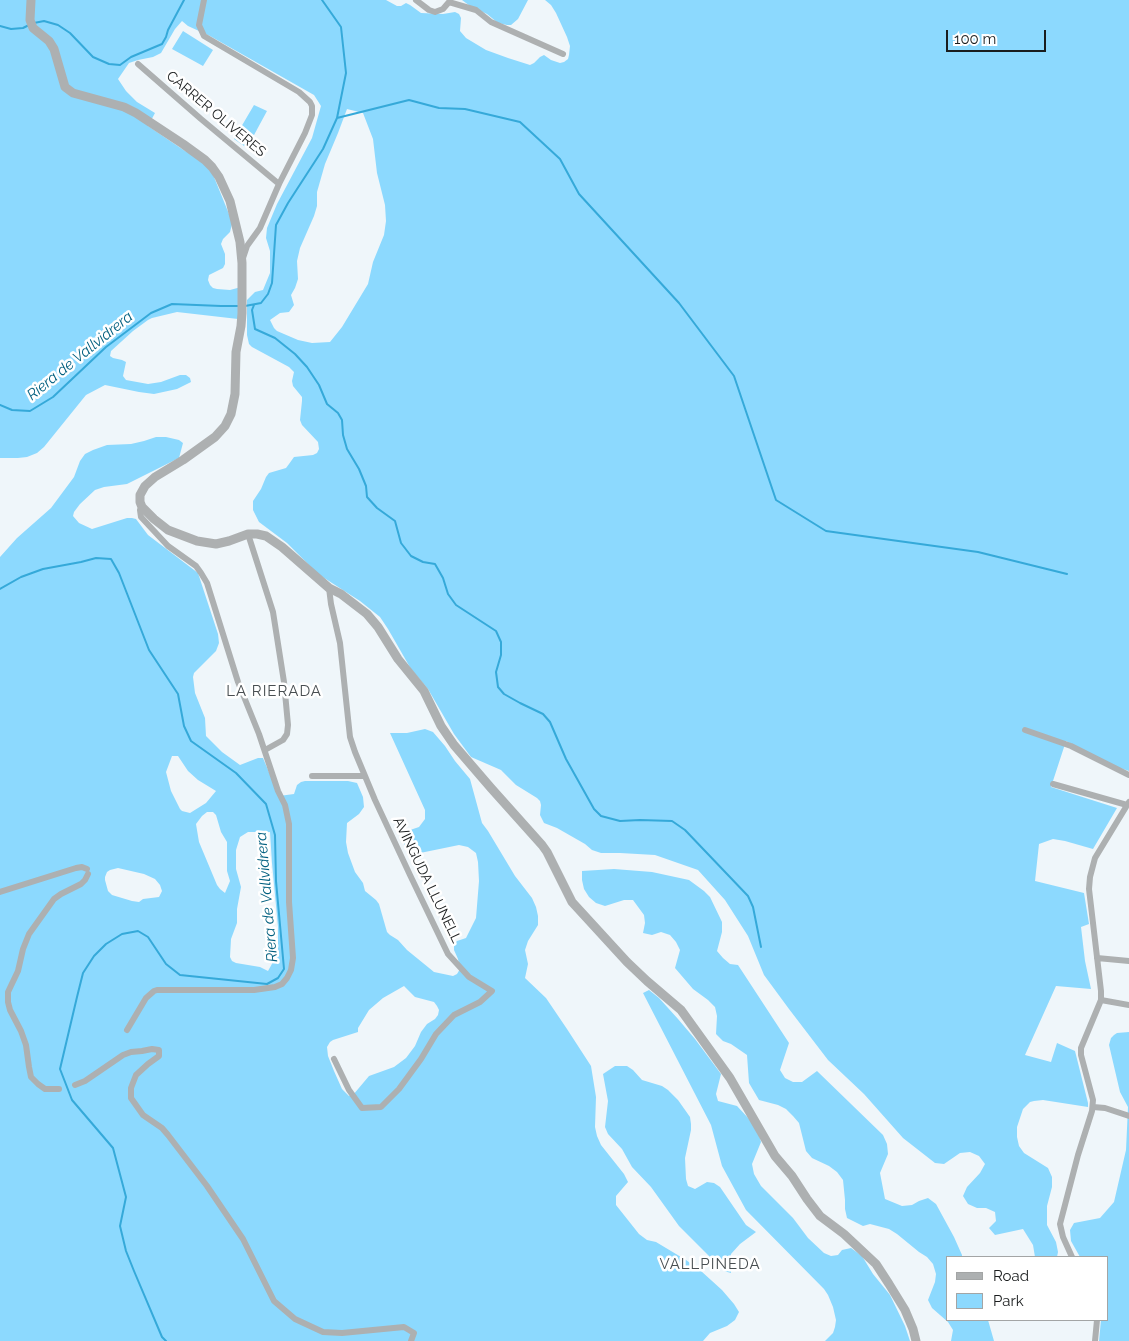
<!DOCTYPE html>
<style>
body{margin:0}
#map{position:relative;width:1129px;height:1341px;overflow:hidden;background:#eff6fa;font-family:Raleway,sans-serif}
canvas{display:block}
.legend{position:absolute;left:946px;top:1256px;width:162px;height:65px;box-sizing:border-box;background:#fff;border:1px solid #a3a5a5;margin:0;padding:6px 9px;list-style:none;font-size:15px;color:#1a1d1e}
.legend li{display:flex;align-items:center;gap:10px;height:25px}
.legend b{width:25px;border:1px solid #a3a5a5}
.scale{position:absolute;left:946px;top:30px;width:100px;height:22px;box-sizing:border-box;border:2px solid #1a1d1e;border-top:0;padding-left:6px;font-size:15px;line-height:18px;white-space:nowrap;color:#1a1d1e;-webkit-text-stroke:4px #fff;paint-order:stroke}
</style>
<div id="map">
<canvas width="1129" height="1341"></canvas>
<ul class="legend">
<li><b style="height:6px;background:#adb0b1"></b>Road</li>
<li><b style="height:14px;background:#8cd9fe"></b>Park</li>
</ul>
<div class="scale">100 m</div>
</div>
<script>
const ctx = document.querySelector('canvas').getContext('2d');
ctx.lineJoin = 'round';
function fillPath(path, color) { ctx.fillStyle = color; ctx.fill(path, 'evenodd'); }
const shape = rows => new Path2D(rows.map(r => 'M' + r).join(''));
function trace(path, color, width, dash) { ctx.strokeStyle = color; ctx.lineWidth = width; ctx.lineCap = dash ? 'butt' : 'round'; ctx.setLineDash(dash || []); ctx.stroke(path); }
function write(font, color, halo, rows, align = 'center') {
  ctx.font = font + ' Raleway,sans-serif'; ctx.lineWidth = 5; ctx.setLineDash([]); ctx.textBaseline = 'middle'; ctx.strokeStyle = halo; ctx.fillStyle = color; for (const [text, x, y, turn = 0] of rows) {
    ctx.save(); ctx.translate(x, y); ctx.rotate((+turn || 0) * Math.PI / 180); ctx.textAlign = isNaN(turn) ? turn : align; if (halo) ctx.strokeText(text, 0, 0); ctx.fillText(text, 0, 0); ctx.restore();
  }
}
fillPath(shape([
 [0,0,386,0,397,6,401,6,406,3,410,5,421,13,443,14,455,12,459,14,461,18,460,31,466,38,486,50,508,58,530,65,534,63,540,57,544,55,551,60,560,63,564,62,568,59,569,55,570,46,567,37,556,13,551,5,545,0,1129,0,1129,771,1117,767,1066,741,1051,787,1117,808,1093,849,1065,841,1053,839,1039,844,1035,881,1084,893,1089,924,1081,927,1085,961,1091,989,1056,986,1025,1055,1051,1062,1057,1043,1075,1051,1088,1103,1088,1107,1043,1100,1034,1101,1030,1102,1023,1109,1017,1127,1017,1137,1019,1146,1024,1153,1048,1168,1052,1177,1052,1187,1047,1206,1047,1225,1056,1242,1058,1252,1057,1257,1035,1257,1033,1245,1023,1229,995,1235,989,1228,996,1221,995,1212,986,1208,977,1208,968,1204,963,1196,967,1187,980,1173,985,1164,979,1156,970,1152,960,1153,944,1164,935,1163,903,1138,864,1094,828,1060,789,1009,764,975,748,936,725,900,698,870,655,855,620,853,601,853,592,850,585,844,557,828,544,823,540,815,541,805,540,801,537,798,516,785,501,770,471,757,454,734,428,689,411,669,388,629,380,617,360,601,318,574,287,543,259,522,253,510,253,501,261,489,266,477,269,473,286,468,289,464,294,457,313,455,317,453,319,449,318,442,302,425,300,420,302,401,302,397,293,386,292,381,294,372,289,367,252,347,249,344,247,335,247,300,255,292,263,290,270,273,270,251,266,238,267,228,277,204,312,138,321,106,314,95,210,36,188,26,182,21,175,29,161,53,153,57,138,60,129,63,118,79,126,91,137,102,155,113,148,126,185,151,190,153,209,168,214,177,231,219,232,224,230,232,223,239,221,244,225,254,225,264,223,268,209,275,208,280,210,285,213,288,217,289,230,290,241,287,238,319,177,312,152,318,148,320,133,331,111,351,110,356,113,358,122,360,126,362,123,376,126,380,148,384,161,382,180,375,186,375,190,378,191,382,177,389,154,394,139,392,105,385,86,395,44,447,37,453,27,457,18,458,0,458],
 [347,109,363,113,373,139,377,173,385,205,386,221,384,235,373,262,368,284,342,327,330,342,312,343,298,340,277,331,274,328,270,320,280,313,289,312,294,305,291,295,295,288,298,279,297,261,300,248,314,216,317,206,317,192,325,164,338,133],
 [462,0,528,0,518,19,511,25,507,25,498,23,487,14,470,6],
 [183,31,213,50,203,66,172,49],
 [254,105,267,111,247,148,234,139],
 [156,437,166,437,179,440,183,443,179,458,127,484,104,487,95,490,80,504,74,512,73,516,79,523,92,529,127,518,132,518,136,519,148,535,198,573,218,634,219,643,216,651,194,673,193,677,195,693,205,718,206,736,222,752,240,765,258,758,263,758,279,796,294,794,297,785,301,782,305,781,348,781,357,783,363,797,364,807,359,814,347,823,346,842,348,853,355,872,363,883,365,891,376,900,379,904,387,932,390,935,398,940,407,950,434,972,453,976,457,974,460,969,458,959,454,950,454,945,457,941,466,938,476,918,479,881,478,862,476,853,468,847,459,845,420,853,412,853,405,846,402,837,410,830,419,827,425,819,425,810,390,733,407,733,425,729,433,732,445,746,455,761,470,779,482,823,488,831,515,876,532,898,536,907,538,916,538,925,528,941,525,950,528,964,525,978,546,998,567,1029,591,1066,596,1097,595,1127,597,1136,601,1145,624,1174,628,1182,616,1196,616,1205,639,1234,647,1240,656,1242,686,1260,701,1271,722,1290,734,1304,739,1312,735,1320,727,1326,710,1333,703,1341,0,1341,0,557,17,538,51,508,74,477,80,461,85,454,93,450,107,445,131,444,144,441],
 [172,756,178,756,188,771,198,780,216,791,206,803,190,813,182,811,180,809,171,791,166,772],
 [207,812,213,812,216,815,221,832,227,842,227,871,230,881,225,893,220,889,217,885,199,842,196,824,202,816],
 [248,832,270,832,272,863,278,927,278,953,268,971,260,967,236,963,232,961,230,957,231,939,237,923,237,909,241,887,236,869,236,850,240,837],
 [118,868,144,874,155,879,160,885,162,891,159,897,143,899,139,902,132,901,112,895,108,891,105,880,105,877,107,872,110,870],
 [404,986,415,997,434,1002,437,1006,439,1010,438,1015,435,1019,427,1024,421,1032,415,1046,406,1058,394,1067,369,1076,353,1095,349,1096,342,1089,334,1071,328,1056,327,1047,330,1042,333,1040,358,1032,358,1028,369,1010,383,998],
 [614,869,652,872,689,880,704,891,710,897,722,922,722,932,717,951,723,958,730,964,738,965,789,1043,780,1070,785,1078,793,1082,802,1082,817,1071,883,1135,887,1144,888,1154,880,1173,885,1199,902,1206,912,1205,919,1201,928,1198,936,1204,954,1237,962,1255,962,1257,948,1257,948,1320,988,1320,994,1341,951,1341,953,1330,948,1322,932,1308,928,1300,935,1282,936,1274,933,1264,927,1257,919,1252,897,1234,889,1229,870,1224,863,1226,847,1218,845,1209,845,1200,843,1180,837,1172,829,1166,812,1158,806,1151,799,1123,793,1116,786,1109,778,1105,759,1100,749,1083,747,1055,731,1044,723,1041,716,1034,717,1016,715,1007,708,1000,693,989,675,968,680,950,676,942,670,935,661,932,652,935,643,933,645,923,644,915,633,900,624,900,605,906,596,903,589,897,584,889,582,880,582,871],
 [649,990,659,998,678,1019,695,1039,721,1074,716,1094,718,1101,737,1106,751,1121,759,1135,761,1142,752,1164,754,1174,761,1186,793,1218,808,1238,824,1253,831,1256,838,1255,842,1250,851,1248,862,1256,873,1274,886,1290,890,1295,905,1326,910,1341,825,1341,833,1333,835,1327,836,1320,833,1307,828,1295,824,1289,746,1210,722,1166,711,1125,643,993],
 [1129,1032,1129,1341,1099,1341,1101,1320,1108,1320,1108,1257,1080,1257,1071,1241,1070,1230,1074,1223,1100,1218,1114,1202,1126,1150,1128,1107,1120,1092,1109,1045,1111,1038,1114,1035,1117,1033],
 [615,1066,627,1066,633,1070,642,1080,662,1086,668,1090,678,1100,690,1117,691,1124,691,1130,685,1158,686,1179,688,1186,695,1189,707,1182,714,1183,720,1187,746,1225,756,1232,740,1244,731,1254,730,1260,731,1267,731,1273,724,1271,679,1226,651,1187,632,1167,622,1149,608,1134,605,1127,608,1101,603,1074]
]), '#8cd9fe');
trace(shape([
 [34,23,44,21,58,25,70,33,93,57,109,64,120,65,131,57,162,44,166,37,168,30,184,0],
 [0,26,11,29,23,28,29,25],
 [337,118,409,100,439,108,465,109,520,122,560,159,579,194,679,303,734,376,776,500,826,531,978,552,1067,574],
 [254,305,252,310,255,329,275,338,295,354,307,367,319,385,327,404,338,413,342,420,343,435,347,449,359,469,366,486,367,497,377,508,395,521,401,543,411,556,423,562,435,564,443,578,448,594,456,605,496,631,501,642,501,655,496,672,498,687,504,694,520,703,543,714,550,722,566,759,594,809,601,816,620,821,640,820,672,821,685,830,748,896,753,907,761,947],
 [245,306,261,303,268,294,272,283,276,225,288,203,323,149,337,118,346,73,341,27,322,0],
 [0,405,12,410,30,411,53,397,106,347,151,313,172,304,221,306,240,306],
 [0,589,21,577,43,569,81,562,96,558,111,559,119,573,149,650,178,694,184,726,191,741,236,773,266,804,275,835,276,881,284,969,278,978,267,984,180,975,166,964,148,937,138,931,122,934,106,944,94,956,83,973,77,997,60,1069,72,1100,113,1148,126,1197,120,1226,126,1251,134,1271,162,1337,166,1341]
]), '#35a9d9', 2);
trace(shape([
 [204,0,199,25,204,36,299,92,310,102,312,106,312,115,305,133,279,184,260,228,247,246,243,258],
 [416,0,429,10,435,12,443,9,449,2],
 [449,2,476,10,491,22,563,54],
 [138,64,201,119,279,184],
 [248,534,273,612,284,682,288,725,287,734,283,740,265,750],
 [329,588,331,604,340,643,350,737,355,752,375,800,410,875,448,954,469,977,492,991,480,1002,454,1015,436,1034,421,1059,399,1089,381,1107,362,1108,349,1090,334,1059],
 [1025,730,1071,746,1129,775],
 [312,776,365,776],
 [1053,784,1127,805],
 [0,892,76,868,82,867,87,869],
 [1097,958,1129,961],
 [1101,1000,1129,1005],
 [127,1030,146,998,154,991,157,990,254,990,275,987,282,984,287,978,291,970,293,958,289,902,289,824,285,805,278,791,259,734,238,682,207,583,201,573,196,566,168,546,141,517,140,510,142,507],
 [75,1085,85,1081,123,1055,131,1052,142,1051,152,1049,159,1050,159,1056,148,1064,136,1075,131,1088,131,1098,143,1115,162,1128,168,1135,207,1186,243,1239,274,1301,295,1319,323,1332,342,1333,404,1327,414,1333,411,1341],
 [59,1089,45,1089,38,1084,31,1077,29,1067,26,1045,21,1031,10,1010,8,1002,8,992,18,971,23,949,29,934,54,899,61,894,81,884,85,880,88,874],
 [1093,1107,1105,1108,1129,1116],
 [1072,1257,1063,1237,1060,1224,1078,1155,1092,1111,1093,1100,1081,1055,1081,1048,1101,1000,1101,991,1089,889,1090,877,1095,858,1129,802],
 [1095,1341,1097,1320]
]), '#adb0b1', 6);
trace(shape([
 [31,0,30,20,33,28,49,41,54,49,65,87,73,93,124,107,136,113,183,144,205,160,212,167,219,177,230,201,240,242,242,263,242,313,241,326,236,352,235,394,231,414,225,426,215,437,183,460,155,477,145,486,140,495,140,502,142,507,154,519,168,530,197,541,216,544,229,541,248,534,257,534,266,536,282,547,329,588,341,594,367,614,378,627,398,659,424,691,441,726,454,745,491,788,542,845,547,852,572,902,627,962,647,981,681,1010,730,1078,775,1156,792,1176,807,1199,820,1216,844,1234,876,1264,889,1284,905,1310,913,1329,916,1341]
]), '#adb0b1', 9);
write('14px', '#1a1d1e', '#fff', [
 ["CARRER OLIVERES",216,114,40],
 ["AVINGUDA LLUNELL",427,880,64]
]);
write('italic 15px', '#005f7f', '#fff', [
 ["Riera de Vallvidrera",80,356,-39],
 ["Riera de Vallvidrera",267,897,-95]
]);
ctx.letterSpacing = '1px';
write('15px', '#484e51', '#fff', [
 ["LA RIERADA",274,691],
 ["VALLPINEDA",710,1264]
]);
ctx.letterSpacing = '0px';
</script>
